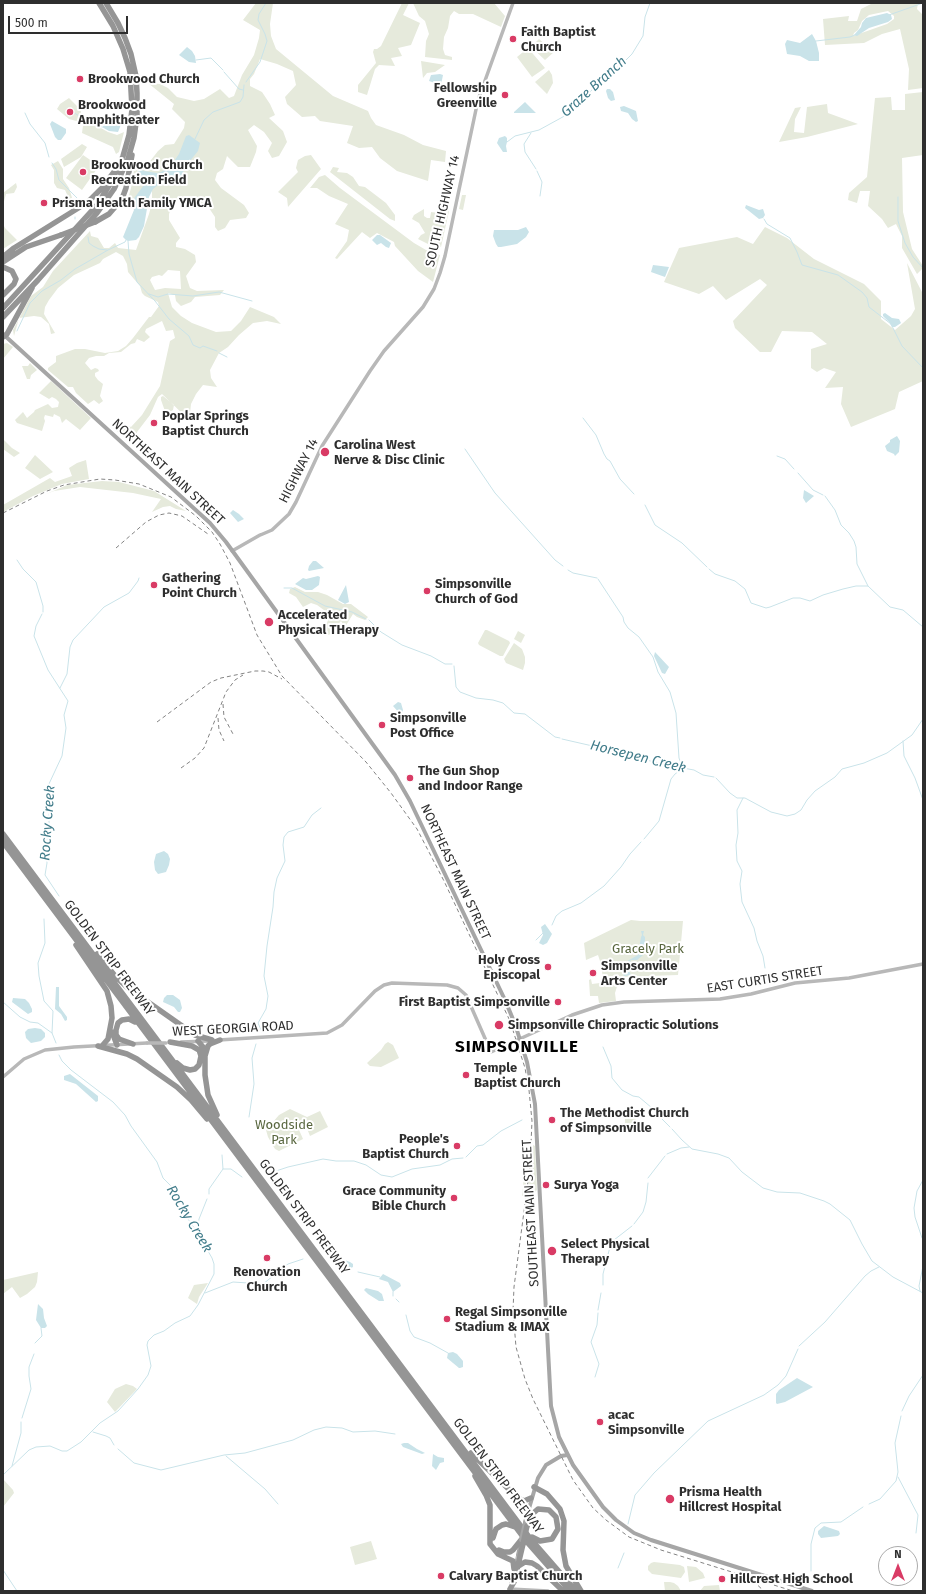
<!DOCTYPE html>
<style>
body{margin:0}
#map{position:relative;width:926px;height:1594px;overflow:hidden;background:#fff;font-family:"Fira Sans",sans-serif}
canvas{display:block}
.frame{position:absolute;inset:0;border:4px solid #2e2e2e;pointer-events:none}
.north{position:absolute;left:878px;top:1546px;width:40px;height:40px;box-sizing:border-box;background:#fff;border:1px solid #ababab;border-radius:50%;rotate:0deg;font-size:11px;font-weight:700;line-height:16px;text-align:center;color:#2e2e2e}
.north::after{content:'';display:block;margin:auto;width:14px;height:18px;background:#d93b65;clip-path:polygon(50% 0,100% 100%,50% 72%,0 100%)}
.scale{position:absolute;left:8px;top:16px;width:120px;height:18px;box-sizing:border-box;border:2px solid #2e2e2e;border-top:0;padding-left:5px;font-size:12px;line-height:14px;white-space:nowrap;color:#2e2e2e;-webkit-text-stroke:3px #fff;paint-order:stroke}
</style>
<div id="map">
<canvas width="926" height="1594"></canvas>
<div class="frame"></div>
<div class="north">N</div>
<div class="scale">500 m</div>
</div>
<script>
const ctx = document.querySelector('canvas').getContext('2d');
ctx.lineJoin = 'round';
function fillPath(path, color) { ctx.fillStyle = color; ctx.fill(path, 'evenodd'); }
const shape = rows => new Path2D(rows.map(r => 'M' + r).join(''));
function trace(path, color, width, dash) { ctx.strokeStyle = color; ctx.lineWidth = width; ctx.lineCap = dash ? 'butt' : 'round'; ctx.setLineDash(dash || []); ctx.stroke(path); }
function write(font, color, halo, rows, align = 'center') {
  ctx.font = font + ' "Fira Sans",sans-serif'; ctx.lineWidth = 4; ctx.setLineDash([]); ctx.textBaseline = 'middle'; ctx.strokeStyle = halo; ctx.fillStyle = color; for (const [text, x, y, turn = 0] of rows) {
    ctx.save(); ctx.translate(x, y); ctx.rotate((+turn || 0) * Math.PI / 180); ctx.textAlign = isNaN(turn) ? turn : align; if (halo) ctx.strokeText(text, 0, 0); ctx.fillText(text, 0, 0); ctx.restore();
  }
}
fillPath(shape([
 [256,3,273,3,270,24,271,36,276,49,333,96,368,111,371,118,376,125,404,135,423,145,446,151,445,162,431,160,428,181,397,171,380,158,372,147,359,148,347,143,353,126,320,121,315,116,302,117,287,104,285,97,296,85,293,71,277,64,260,59,254,74,250,79,250,86,262,92,270,104,275,115,269,118,283,131,287,142,279,156,272,158,268,151,272,143,264,132,254,125,248,130,257,146,256,152,250,167,238,167,227,156,223,169,217,173,215,180,221,188,244,205,249,213,246,218,230,220,225,228,218,231,215,227,215,217,209,208,181,198,173,203,169,214,169,220,180,238,176,243,176,247,185,249,195,255,196,262,186,276,190,288,197,291,224,290,220,295,195,297,191,302,181,306,176,301,175,295,168,293,172,307,181,316,192,323,216,332,231,331,241,321,250,307,274,317,281,324,267,321,253,323,239,335,228,347,219,353,210,370,211,378,217,387,203,385,196,394,191,404,190,413,186,417,162,394,158,397,150,415,137,432,137,441,135,446,112,427,119,421,131,427,142,415,160,386,170,341,175,338,173,330,166,331,162,321,146,329,145,332,150,337,144,342,137,339,135,343,131,344,121,352,109,353,104,356,96,356,89,358,85,363,91,370,95,368,98,369,99,371,95,373,95,376,98,380,103,384,100,396,103,401,99,404,94,400,88,404,76,393,73,387,68,387,48,370,48,368,56,362,56,356,75,349,85,349,105,353,118,351,126,346,133,338,149,317,151,317,159,306,158,302,145,296,142,293,140,286,128,272,127,264,123,256,116,252,103,259,100,263,74,275,58,288,49,300,45,307,44,314,55,333,51,334,49,324,41,317,34,316,19,318,14,336,13,330,31,296,43,287,53,271,90,231,91,236,98,238,104,248,109,248,115,243,118,248,136,250,149,214,152,203,152,190,135,205,127,203,132,184,135,163,147,168,151,160,158,151,165,145,174,144,184,128,185,122,172,109,174,104,148,83,160,84,168,88,177,97,194,101,204,99,220,89,229,98,234,96,242,75,254,55,259,38,260,30,243,20],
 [168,270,180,271,181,289,165,288,155,290,150,280,152,277,159,275,162,276],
 [402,3,409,3,403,15,420,23,411,45,398,48,402,56,391,58,395,66,379,65,375,69,367,95,358,92,358,85,376,63,373,52,374,49,377,49,381,46],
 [413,3,494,3,505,16,501,27,473,14,459,14,454,11,450,16,448,28,444,37,443,49,445,55,452,57,452,60,425,57,426,41,429,34,425,21,419,16],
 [873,3,918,3,917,9,923,15,923,88,908,90,909,69,900,29,882,34,864,43,825,45,823,19,849,16,848,21,857,21,861,9],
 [888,11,894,16,894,19,887,24,853,36,854,33,858,30,862,21,869,15],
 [539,39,554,52,545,60,531,47],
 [528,48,545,68,532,77,517,57],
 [421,61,445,65,435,72,427,73,423,78],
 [549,70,552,75,553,83,547,94,535,82],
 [923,92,923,155,902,158,903,212,912,249,923,266,923,268,917,274,902,248,902,236,896,224,888,228,882,219,868,206,870,191,860,191,857,203,848,200,849,193,867,177,875,98,891,97,892,110,905,110,905,94],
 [69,98,81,110,80,122,69,119,57,109,60,104],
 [827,104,828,113,858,124,807,137,779,142,795,108,801,107,795,119,794,132,804,133,807,107],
 [84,118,89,118,97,126,108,132,117,135,124,132,119,152,116,154,113,147,82,133],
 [82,144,87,147,81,157,64,167,61,159],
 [83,155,99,166,82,190,66,178],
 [311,155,321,169,288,207,287,198,278,192,298,172,296,168,298,160,305,156],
 [58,161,63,169,63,179,69,188,73,201,71,203,65,190,57,188,54,183,54,170,51,165],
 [333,167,339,168,337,172,347,173,353,177,359,186,365,187,386,203,395,215,395,221,390,219,330,172],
 [325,175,340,188,414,243,426,250,440,255,433,282,418,271,395,246,394,242,377,233,370,238,362,232,337,259,335,258,347,241,349,230,335,224,348,204,329,196,317,188,310,188,319,177],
 [16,183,17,187,14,193,6,194,3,205,3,193],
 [462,195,466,195,463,210,459,209],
 [424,209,424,216,427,218,430,218,431,212,439,213,449,211,441,247,432,246,418,239,421,235,425,233,419,223,412,219,414,215],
 [3,224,5,228,17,240,3,249],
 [765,227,787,238,814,259,864,284,881,301,881,319,895,330,911,316,915,309,907,263,923,294,923,381,899,392,895,409,851,427,841,404,843,387,825,388,836,372,824,368,817,372,811,368,811,349,827,344,812,332,782,331,771,352,760,352,735,328,733,321,767,285,760,279,726,300,713,286,699,294,664,282,679,248,737,237,753,244],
 [7,343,13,347,3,359,3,344],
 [30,363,37,370,31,375,30,379,27,379,22,366,28,366],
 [51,381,91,418,80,430,66,419,62,423,60,417,54,414,53,417,45,415,44,418,45,421,42,431,17,423,15,420,23,412,27,418,34,412,35,410,48,404,52,408,58,407,59,402,56,399,52,397,49,399,39,393],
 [163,396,174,405,173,410,166,414,161,400,161,397],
 [3,439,12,448,20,453,14,457,3,449],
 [35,455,53,472,40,479,25,468],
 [86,460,89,479,62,484,33,496,3,512,3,505,50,478,55,482,72,476,69,468,77,463],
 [102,481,119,482,154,491,186,511,176,509,170,506,163,507,152,512,161,499,133,493,80,487,54,491,44,495,67,485],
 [295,587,305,592,318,592,327,595,343,604,351,604,368,617,365,620,357,617,353,614,345,627,341,621,329,635,323,634,328,620,328,613,317,605,311,603,303,607,296,597,289,593,290,589],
 [485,630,487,630,509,641,510,643,503,656,500,656,479,645,478,643],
 [518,631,525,635,521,643,514,639],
 [514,643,522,649,525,657,525,663,523,670,506,663,504,659],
 [631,920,640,921,683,921,678,975,620,977,615,993,616,1001,599,1003,598,996,590,996,589,980,591,979,592,984,600,983,603,979,601,964,598,955,586,960,584,943],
 [388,1042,393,1045,399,1058,381,1067,370,1066,367,1063,381,1050,385,1044],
 [290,1109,307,1117,320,1111,328,1127,310,1136,304,1121,296,1123,303,1139,279,1151,275,1149,268,1137,266,1130,279,1115],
 [634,1109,637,1129,623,1132,621,1123,625,1123,625,1111],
 [530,1145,525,1195,522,1196,527,1147],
 [533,1145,535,1146,537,1190,534,1193,527,1195],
 [38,1272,37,1282,35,1287,27,1294,20,1298,12,1287,3,1294,3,1280],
 [208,1283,199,1297,197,1304,188,1298,194,1285],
 [126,1384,133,1386,137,1389,115,1412,107,1402,115,1389],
 [3,1479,13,1490,14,1493,3,1507],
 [371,1541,377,1559,355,1565,350,1547],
 [654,1562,680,1565,684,1567,685,1572,681,1578,652,1574,648,1570,648,1566,651,1563],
 [687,1566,696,1567,703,1573,705,1578,689,1582],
 [664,1582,670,1582,674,1583,678,1586,681,1591,665,1591],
 [719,1585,720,1591,700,1591,704,1586]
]), '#e6eadc');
fillPath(shape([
 [887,13,891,15,892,19,888,22,869,28,857,36,854,35,861,27,862,23,866,18],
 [812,34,816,41,819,53,819,61,809,61,800,56,787,54,785,44,787,40,800,43],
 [187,47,192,51,195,56,196,63,189,62,179,55],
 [440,74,443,75,441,85,429,81,431,75],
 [607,89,610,89,613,92,615,100,611,101,608,98,606,91],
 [525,102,536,113,514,113,514,112],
 [624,106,636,111,638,121,636,122,632,119,628,113,621,111,620,107],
 [118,116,121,116,122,122,118,132,109,131,102,127],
 [52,121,66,129,66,133,61,140,58,140,55,137,50,124],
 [189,135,200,143,198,151,185,167,180,181,175,184,158,185,153,189,149,197,144,226,139,237,136,240,128,241,126,240,123,237,134,210,132,201,144,185,145,181,138,172,138,168,144,171,157,173,161,172,170,167,179,154,186,136],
 [505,136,507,138,507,142,506,146,507,152,503,152,497,143,499,138],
 [746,205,759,210,763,209,765,215,763,218,759,219,749,211,745,208],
 [526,227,529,232,526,237,517,244,501,247,498,247,496,244,493,236,494,230,518,230],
 [377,235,380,235,391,243,389,248,386,247,381,243,377,245,372,240],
 [653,265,669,267,665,277,651,272],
 [885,313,892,318,899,319,901,323,895,327,892,327,889,322,883,316,883,314],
 [897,436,900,441,899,452,895,456,894,454,887,451,885,446,890,442,890,440],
 [804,490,814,496,806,503,803,498],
 [233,510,239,514,244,519,238,522,230,513],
 [313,561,316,561,324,568,309,571,308,570,309,566],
 [318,576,320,577,319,585,312,590,306,590,295,584,303,578,306,579],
 [346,585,349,602,345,604,338,600],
 [655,652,669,667,665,674,662,673,654,656],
 [398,702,401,703,403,710,401,715,393,706],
 [164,851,168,854,170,859,169,865,166,872,158,874,155,870,154,862,156,854],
 [545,924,552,934,547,943,543,945,539,943,543,935,541,927],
 [641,931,644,931,643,935,645,937,645,945,642,945,641,947,643,951,643,955,637,960,631,960,627,967,631,975,624,976,623,974,625,970,623,969,622,964,638,955,641,937,642,935],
 [56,987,59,987,59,1006,67,1017,67,1020,65,1021,61,1014,55,1009],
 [167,995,173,995,180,1000,182,1008,180,1012,178,1012,174,1007,163,1002,164,998],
 [13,998,25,999,29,1003,32,1009,32,1012,28,1014,12,1002],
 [35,1028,41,1029,45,1033,45,1037,41,1041,31,1043,26,1038,25,1032,28,1029],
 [70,1074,98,1096,98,1101,96,1102,76,1084,64,1080,64,1076],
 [335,1256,350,1262,353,1264,353,1267,349,1269,338,1264,334,1258],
 [383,1274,400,1283,401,1286,393,1292,388,1282,379,1279],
 [366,1288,378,1291,382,1294,384,1301,379,1301,368,1294,364,1290],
 [38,1304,43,1309,44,1318,47,1326,45,1328,41,1328,36,1320],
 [453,1352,457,1354,463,1361,463,1367,460,1368,459,1368,447,1358,448,1353],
 [797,1378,813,1387,785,1402,777,1404,776,1403,776,1394,779,1390],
 [404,1443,408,1443,417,1449,425,1453,422,1454,403,1447,401,1444],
 [433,1454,438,1457,444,1458,444,1462,440,1463,436,1470,432,1466],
 [824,1526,839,1531,840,1534,838,1536,821,1538,818,1534,818,1531]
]), '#c9e3e9');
trace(shape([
 [889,15,923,3],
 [816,41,850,37,855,35],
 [196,60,211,58,223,70],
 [224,72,239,89,243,90],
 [246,82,260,62,267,41,265,34,258,20,259,14,266,3],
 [73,112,79,116],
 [25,113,30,124,45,143,49,157],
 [84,119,102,127],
 [531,133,524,144,525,152,536,169],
 [195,139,204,120,213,112,240,102,243,97,244,85],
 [507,142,515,136,539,130,570,113,582,102,595,86,625,61,632,54,643,36,645,17,650,3],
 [52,163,56,169,59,180,77,198],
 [133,165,137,169],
 [537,171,542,182,540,196],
 [898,197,898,221,905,243,913,257,923,268],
 [75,217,75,219],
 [764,219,767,224,790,238,797,252,802,265,838,275,862,292,867,298,869,307,891,324,902,346,923,368],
 [88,237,89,243,93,246,99,249,107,250],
 [128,241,129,254,137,282,155,301,169,319,189,336,193,345,200,348,203,346,217,351],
 [149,294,158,297,168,294,193,296,219,292,252,301],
 [17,331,30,303,42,291,61,280,75,269,108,250,125,242,126,240],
 [219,353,227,357],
 [583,418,596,435,604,454,607,459,610,461,620,479,634,494],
 [465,449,495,493,555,560,563,566],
 [777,456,785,459,794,469],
 [798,473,813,490,823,495],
 [825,496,835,510,841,525,849,533,854,541,856,547,857,564,868,586],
 [645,505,655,525,682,543,707,567],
 [17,560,23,569,36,582,43,606,43,612],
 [709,569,715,574,735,581,745,589,751,603,766,608,770,607,793,598,800,598,810,601,823,595,843,589,856,586,868,586,890,607,903,610,923,627],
 [568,570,573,573,597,578],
 [598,579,623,617,624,622,628,628,639,637,653,657,658,672,670,692,676,713,679,758,683,769],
 [284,588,292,588,325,606,352,612,366,619],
 [42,614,36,626,34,636,48,670,68,701,64,715,66,728,62,756,48,786,51,806,49,815,49,827,46,846,47,863,45,875,59,896],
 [369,620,381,632,402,645,431,656,445,664,452,664],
 [454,666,456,687,460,692,476,698,493,700,503,703,514,713,525,714,555,737,560,738],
 [60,688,67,674,70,647,73,640,104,607,129,593,138,581,139,578],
 [562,739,597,747,633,759,646,760,682,768],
 [903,741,904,756,915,778,923,800],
 [683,768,694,770,703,775,714,777],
 [716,778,730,793,737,798,745,798,771,812,787,816,795,814,801,810,807,800,815,791,835,777,842,769,864,763,887,753,912,735,923,719],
 [743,798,737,810,738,833,736,845,737,861,742,871,740,884,742,902,754,928,757,941,763,956,765,968],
 [644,839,659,821,671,779,675,774,682,769],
 [44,919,45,943,38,963,39,976,44,1001,53,1011,52,1033,56,1043],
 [552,925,556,916,562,911,581,903,604,886,621,867,630,854,641,842],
 [536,940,543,933],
 [3,1002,20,1017,30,1022,38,1023,52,1033],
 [262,1032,258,1023,266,1009,268,996,264,976,267,946,273,907,274,892,277,878,285,861,283,845,284,837,288,832,304,827,312,815,321,808],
 [603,1047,611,1066,612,1078,622,1090,633,1096,639,1097,652,1108],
 [653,1110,670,1127],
 [249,1117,254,1084,252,1058,256,1044],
 [672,1129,682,1140,692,1149,718,1154,729,1158,742,1172,763,1188,777,1192,800,1193,824,1201,830,1204,850,1220,862,1244,872,1261,893,1277,923,1293],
 [667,1154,681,1148,689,1147],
 [466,1157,477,1146,483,1145,501,1131,522,1120],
 [223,1169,231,1169,242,1177],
 [270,1173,288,1167,323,1159,336,1161,354,1161,366,1165,381,1175,392,1177,412,1169,440,1165,452,1159,463,1158],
 [648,1178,665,1156],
 [209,1194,209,1189,223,1169,222,1155],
 [634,1224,643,1212,646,1202,648,1183],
 [197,1232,199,1219,207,1199],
 [922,1238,915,1217,914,1208,917,1191,923,1180],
 [614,1240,632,1226],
 [326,1254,334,1258],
 [358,1272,380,1277],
 [603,1285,603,1274,611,1243],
 [920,1291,919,1286,923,1266],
 [205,1293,233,1282,263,1284,288,1264,303,1259],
 [393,1296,393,1292],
 [396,1299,399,1302],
 [598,1310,601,1293],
 [406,1315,410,1331,414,1337,430,1343,448,1353],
 [35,1343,42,1336,41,1328],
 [799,1346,825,1322,865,1276,871,1271,879,1267],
 [595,1377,599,1364,591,1342,597,1325,598,1313],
 [902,1411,909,1396,923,1375],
 [22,1418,31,1389,29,1376,29,1367,34,1354],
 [93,1432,106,1436,110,1438,114,1445],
 [118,1449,134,1463,161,1470,224,1455,245,1453,293,1440,314,1430,326,1427,342,1428,353,1432,375,1431,395,1434],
 [226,1456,265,1489,278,1504],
 [12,1466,21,1433,21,1422],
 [3,1475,29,1450,36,1447,50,1446,62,1451,67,1451,81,1442,100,1423,118,1411,138,1389,148,1375,151,1366,147,1345,148,1341,154,1335,164,1331,175,1323,190,1316,198,1305,214,1274,214,1264,212,1258,197,1232,188,1219,175,1190,163,1178,157,1162,131,1126,125,1115,113,1102,71,1070,62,1061,59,1055],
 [898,1477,918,1515,916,1533],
 [869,1504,880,1499,896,1481,898,1472,895,1443,901,1416],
 [628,1524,635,1495,654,1473,708,1421,764,1395,778,1385,786,1376,798,1349],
 [618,1568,624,1553],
 [3,1570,17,1591],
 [811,1571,811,1544,815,1528,821,1523,841,1522,863,1507]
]), '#c9e3e9', 1);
trace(shape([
 [258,536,272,530,289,514,296,502,322,446,370,371,384,351,423,307,434,289,440,273,445,256,478,100,513,3],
 [232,551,260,535],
 [219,1040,327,1033,342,1025,375,991,384,985,392,983,447,985,458,988,466,995,491,1052,572,1015,602,1005,624,1002,720,999,751,994,795,983,849,978,923,964],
 [181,1042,209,1041],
 [3,1077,24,1059,45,1050,74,1047,147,1043],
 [511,1582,518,1555],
 [510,1589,548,1591]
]), '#b8b8b8', 3.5);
trace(shape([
 [3,334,210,523,226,542,395,775,410,801,505,1000,515,1024,527,1062,535,1104,551,1406,559,1437,573,1465,603,1507,616,1520,634,1533,651,1540,812,1591],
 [525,1522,538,1478,546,1465,561,1456,567,1455],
 [518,1555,521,1542]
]), '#a6a6a6', 4);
trace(shape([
 [95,222,109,214,122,199,126,188,132,155],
 [3,257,14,248,88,202,102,188,114,172],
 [3,262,26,247,61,235],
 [3,267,12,271,16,279,14,284,3,295],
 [3,308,97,205,112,181,123,156,129,135,132,109,130,72,123,49,113,26,99,3],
 [3,317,38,280,97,213,114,189,128,159,134,138,137,116,137,93,136,76,131,54,125,38,118,23,106,3],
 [3,337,7,334,32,288],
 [3,834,529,1537,576,1591],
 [3,842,527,1542,570,1591],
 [76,945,107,991,111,1006,112,1018,108,1039,102,1046],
 [97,954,116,977,128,988,195,1035,212,1040],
 [112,1032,117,1045],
 [198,1041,203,1047,204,1053],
 [170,1042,192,1046,199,1050,201,1056,199,1065,195,1069,190,1070,183,1068,177,1063],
 [133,1044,119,1039,116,1035,116,1030,118,1023,122,1020,129,1019,135,1022],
 [98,1046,127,1054,137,1059,177,1087,191,1100,207,1119],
 [217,1115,208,1095,205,1075,205,1056,208,1046,210,1044,220,1040],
 [471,1453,518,1498,524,1501,531,1498],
 [475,1476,486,1495,490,1505,490,1544,498,1554,513,1561,514,1569],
 [534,1487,547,1494,560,1509,564,1521,563,1550,566,1566,581,1591],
 [527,1526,530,1516,538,1509,549,1510,556,1517,558,1529,552,1539,540,1541,532,1537],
 [493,1538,496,1529,502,1525,506,1524,515,1527],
 [499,1550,504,1552,510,1552,513,1550,521,1540],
 [517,1567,525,1562,532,1563,537,1566,563,1591],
 [510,1589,514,1582,523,1544]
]), '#959595', 5.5);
trace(shape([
 [3,513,47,491,64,485,100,479,115,480,139,484,171,497,196,516,212,532,220,544,230,563,257,635,282,676,366,762,391,793,417,829,444,881,510,1021,525,1068,529,1090,532,1121,530,1166,514,1287,513,1311,516,1347,525,1379,533,1399,573,1480,593,1508,606,1520,629,1537,661,1550,793,1591],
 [116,548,146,522,159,515,169,513,182,516,208,534],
 [223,704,224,717,233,734],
 [218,718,219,730,224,741],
 [157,722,211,682,221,678,255,671,263,671,269,672,282,679],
 [181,768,195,758,204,748,226,692,235,680,243,675],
 [753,1581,764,1591]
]), '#838383', 1, [4, 3]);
trace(shape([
 [147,1043,166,1043]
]), '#b8b8b8', 3.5);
trace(shape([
 [521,1540,525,1523]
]), '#a6a6a6', 4);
trace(shape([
 [61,235,95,222],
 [523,1544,527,1526]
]), '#959595', 5.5);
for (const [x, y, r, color] of [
 [513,39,4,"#d93b65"],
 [80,79,4,"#d93b65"],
 [505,95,4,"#d93b65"],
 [70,112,4,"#d93b65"],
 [83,172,4,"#d93b65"],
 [44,203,4,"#d93b65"],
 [154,423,4,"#d93b65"],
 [325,452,5,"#d93b65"],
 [154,585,4,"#d93b65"],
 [427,591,4,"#d93b65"],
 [269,622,5,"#d93b65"],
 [382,725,4,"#d93b65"],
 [410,778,4,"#d93b65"],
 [548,967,4,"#d93b65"],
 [593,973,4,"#d93b65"],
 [558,1002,4,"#d93b65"],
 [499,1025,5,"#d93b65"],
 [466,1075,4,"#d93b65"],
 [552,1120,4,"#d93b65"],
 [457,1146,4,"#d93b65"],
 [546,1185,4,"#d93b65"],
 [454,1198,4,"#d93b65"],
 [552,1251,5,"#d93b65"],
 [267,1258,4,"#d93b65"],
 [447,1319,4,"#d93b65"],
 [600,1422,4,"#d93b65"],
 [670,1499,5,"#d93b65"],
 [441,1576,4,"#d93b65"],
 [722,1579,4,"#d93b65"]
]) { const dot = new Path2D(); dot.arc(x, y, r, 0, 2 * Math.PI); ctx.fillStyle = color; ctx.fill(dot); trace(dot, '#fff', 1.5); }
write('bold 13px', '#2e2e2e', '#fff', [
 ["Faith Baptist",521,32],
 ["Church",521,47],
 ["Brookwood Church",88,79],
 ["Fellowship",497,88,"right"],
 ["Greenville",497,103,"right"],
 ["Brookwood",78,105],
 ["Amphitheater",78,120],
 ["Brookwood Church",91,165],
 ["Recreation Field",91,180],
 ["Prisma Health Family YMCA",52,203],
 ["Poplar Springs",162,416],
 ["Baptist Church",162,431],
 ["Carolina West",334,445],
 ["Nerve & Disc Clinic",334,460],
 ["Gathering",162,578],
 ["Point Church",162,593],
 ["Simpsonville",435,584],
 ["Church of God",435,599],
 ["Accelerated",278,615],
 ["Physical THerapy",278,630],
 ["Simpsonville",390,718],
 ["Post Office",390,733],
 ["The Gun Shop",418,771],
 ["and Indoor Range",418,786],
 ["Holy Cross",540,960,"right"],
 ["Episcopal",540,975,"right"],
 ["Simpsonville",601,966],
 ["Arts Center",601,981],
 ["First Baptist Simpsonville",550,1002,"right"],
 ["Simpsonville Chiropractic Solutions",508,1025],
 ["Temple",474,1068],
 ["Baptist Church",474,1083],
 ["The Methodist Church",560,1113],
 ["of Simpsonville",560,1128],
 ["People's",449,1139,"right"],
 ["Baptist Church",449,1154,"right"],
 ["Surya Yoga",554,1185],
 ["Grace Community",446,1191,"right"],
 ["Bible Church",446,1206,"right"],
 ["Select Physical",561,1244],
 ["Therapy",561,1259],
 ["Renovation",267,1272,"center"],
 ["Church",267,1287,"center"],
 ["Regal Simpsonville",455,1312],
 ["Stadium & IMAX",455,1327],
 ["acac",608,1415],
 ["Simpsonville",608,1430],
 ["Prisma Health",679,1492],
 ["Hillcrest Hospital",679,1507],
 ["Calvary Baptist Church",449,1576],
 ["Hillcrest High School",730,1579]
], 'left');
write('13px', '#2e2e2e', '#fff', [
 ["SOUTH HIGHWAY 14",443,211,-77],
 ["HIGHWAY 14",299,471,-63],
 ["NORTHEAST MAIN STREET",168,472,43],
 ["NORTHEAST MAIN STREET",455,872,65],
 ["GOLDEN STRIP FREEWAY",109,958,53],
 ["EAST CURTIS STREET",765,980,-9],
 ["WEST GEORGIA ROAD",233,1029,-3],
 ["SOUTHEAST MAIN STREET",531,1213,-93],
 ["GOLDEN STRIP FREEWAY",304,1217,53],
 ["GOLDEN STRIP FREEWAY",498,1476,53]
]);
write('13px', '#58663e', '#fff', [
 ["Gracely Park",648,949],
 ["Woodside",284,1125],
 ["Park",284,1140]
]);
write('italic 14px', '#417c8a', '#fff', [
 ["Graze Branch",594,87,-42],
 ["Horsepen Creek",638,757,14],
 ["Rocky Creek",48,823,-86],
 ["Rocky Creek",189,1219,59]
]);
ctx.letterSpacing = '1px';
write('bold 17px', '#000', '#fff', [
 ["SIMPSONVILLE",517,1047]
]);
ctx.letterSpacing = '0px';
</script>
